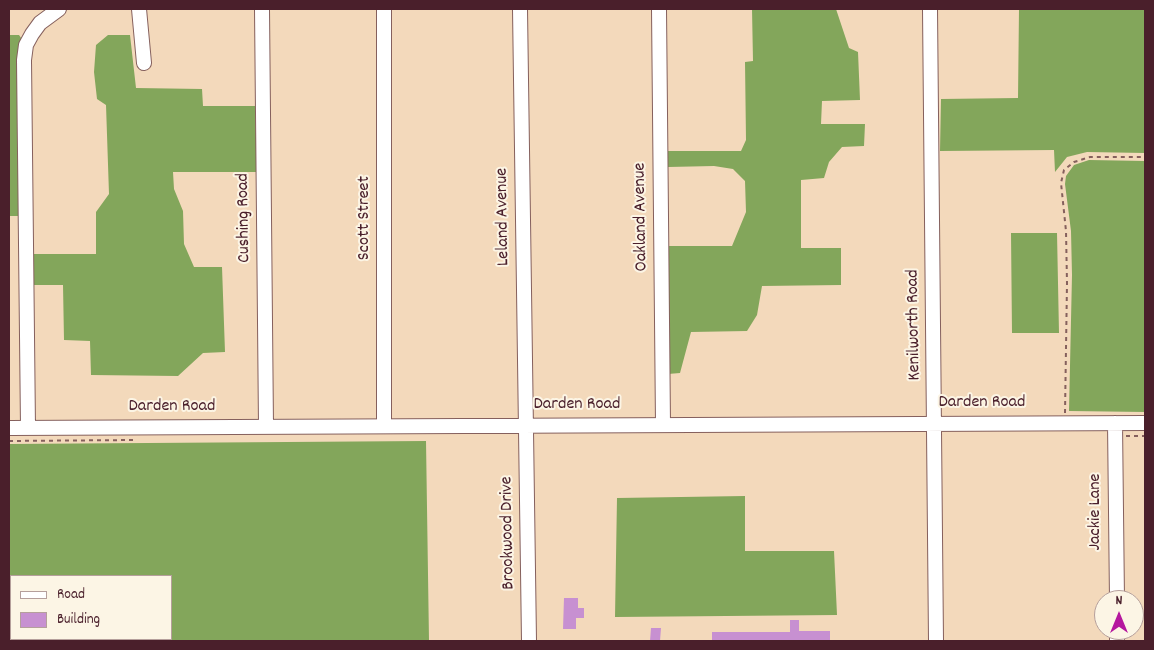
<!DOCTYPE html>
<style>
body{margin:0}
#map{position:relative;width:1154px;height:650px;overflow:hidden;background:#f3d9bb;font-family:Dekko,sans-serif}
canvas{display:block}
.frame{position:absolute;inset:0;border:10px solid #4a1f2b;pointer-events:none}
.legend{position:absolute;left:10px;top:575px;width:162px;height:65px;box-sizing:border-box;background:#fcf5e5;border:1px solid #b59f9b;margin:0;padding:6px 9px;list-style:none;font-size:15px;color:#4a1f2b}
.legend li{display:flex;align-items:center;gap:10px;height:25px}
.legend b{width:25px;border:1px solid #b59f9b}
.north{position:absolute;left:1094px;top:590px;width:50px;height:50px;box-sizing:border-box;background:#fcf5e5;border:1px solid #b59f9b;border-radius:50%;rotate:0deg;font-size:14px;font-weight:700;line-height:20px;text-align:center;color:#4a1f2b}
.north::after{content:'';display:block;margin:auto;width:18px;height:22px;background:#b5179e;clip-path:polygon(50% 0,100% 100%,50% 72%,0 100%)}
</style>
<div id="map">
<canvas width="1154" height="650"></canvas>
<div class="frame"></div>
<ul class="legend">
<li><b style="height:6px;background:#fff"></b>Road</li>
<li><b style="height:14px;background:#c790d1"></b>Building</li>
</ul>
<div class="north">N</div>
</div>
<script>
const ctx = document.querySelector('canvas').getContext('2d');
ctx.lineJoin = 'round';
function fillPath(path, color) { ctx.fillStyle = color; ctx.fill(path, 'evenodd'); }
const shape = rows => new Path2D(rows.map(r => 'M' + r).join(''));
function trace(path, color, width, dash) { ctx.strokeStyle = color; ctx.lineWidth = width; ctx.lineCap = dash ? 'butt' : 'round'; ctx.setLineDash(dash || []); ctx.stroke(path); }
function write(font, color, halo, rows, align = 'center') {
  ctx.font = font + ' Dekko,sans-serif'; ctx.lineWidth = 4; ctx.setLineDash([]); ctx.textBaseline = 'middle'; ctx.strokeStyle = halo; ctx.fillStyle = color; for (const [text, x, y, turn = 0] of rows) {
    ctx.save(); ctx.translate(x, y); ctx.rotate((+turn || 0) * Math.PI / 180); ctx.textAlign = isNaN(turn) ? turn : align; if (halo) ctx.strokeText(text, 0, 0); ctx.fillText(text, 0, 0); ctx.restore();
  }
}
fillPath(shape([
 [752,9,836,9,849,48,858,52,860,100,822,101,821,124,865,124,864,146,842,147,829,162,824,178,801,180,801,248,841,248,841,285,762,286,757,315,747,331,691,332,680,373,668,374,667,246,732,246,746,212,745,181,733,169,714,166,668,167,668,151,741,151,746,140,745,62,753,61],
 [1019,9,1145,9,1145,153,1087,152,1067,157,1055,172,1054,150,940,151,941,99,1018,98],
 [9,35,19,35,31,52,31,216,9,216],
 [108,35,130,35,136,88,202,89,203,106,255,106,257,172,173,172,174,189,183,211,184,244,194,267,222,267,225,352,203,353,178,376,91,375,90,341,64,340,63,285,33,285,33,254,96,254,96,212,109,194,106,105,97,99,94,72,96,45],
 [1089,160,1145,161,1145,412,1069,411,1072,275,1071,231,1065,184,1066,176,1074,165],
 [1011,233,1057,233,1059,333,1012,333],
 [426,441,429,641,9,641,9,444],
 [171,576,171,639,11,639,11,576],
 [745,496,745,551,834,551,837,615,615,617,617,498]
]), '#83a65b');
trace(shape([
 [162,639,163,641],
 [126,641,127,639]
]), '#4ab2c9', 2.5);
fillPath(shape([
 [564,598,578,598,578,608,584,608,584,618,576,618,576,629,563,629],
 [790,620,799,620,799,631,830,631,830,641,712,641,712,632,790,632],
 [651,628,661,628,660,641,650,641]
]), '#c790d1');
const minor = shape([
 [139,9,144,63],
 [262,9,266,426],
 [520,9,529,641],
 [659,9,663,424],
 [930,9,936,641],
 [1115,423,1117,600],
 [384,426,384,9],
 [9,428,1145,423],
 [28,428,24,60,26,45,32,34,40,23,59,9],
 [1117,630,1117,641]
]);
trace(minor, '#85605d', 16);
trace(shape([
 [1065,413,1067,283,1066,231,1061,183,1064,170,1074,162,1090,157,1145,157],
 [1126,436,1145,436],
 [9,441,136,440]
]), '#85605d', 2, [4, 4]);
trace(minor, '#fff', 14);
write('18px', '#4a1f2b', '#fcf5e5', [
 ["Leland Avenue",504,217,-91],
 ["Oakland Avenue",642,217,-91],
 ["Cushing Road",245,218,-91],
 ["Scott Street",366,218,-90],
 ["Kenilworth Road",915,325,-91],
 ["Darden Road",982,404],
 ["Darden Road",577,406],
 ["Darden Road",172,408],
 ["Jackie Lane",1097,512,-90],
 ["Brookwood Drive",509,533,-91]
]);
</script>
